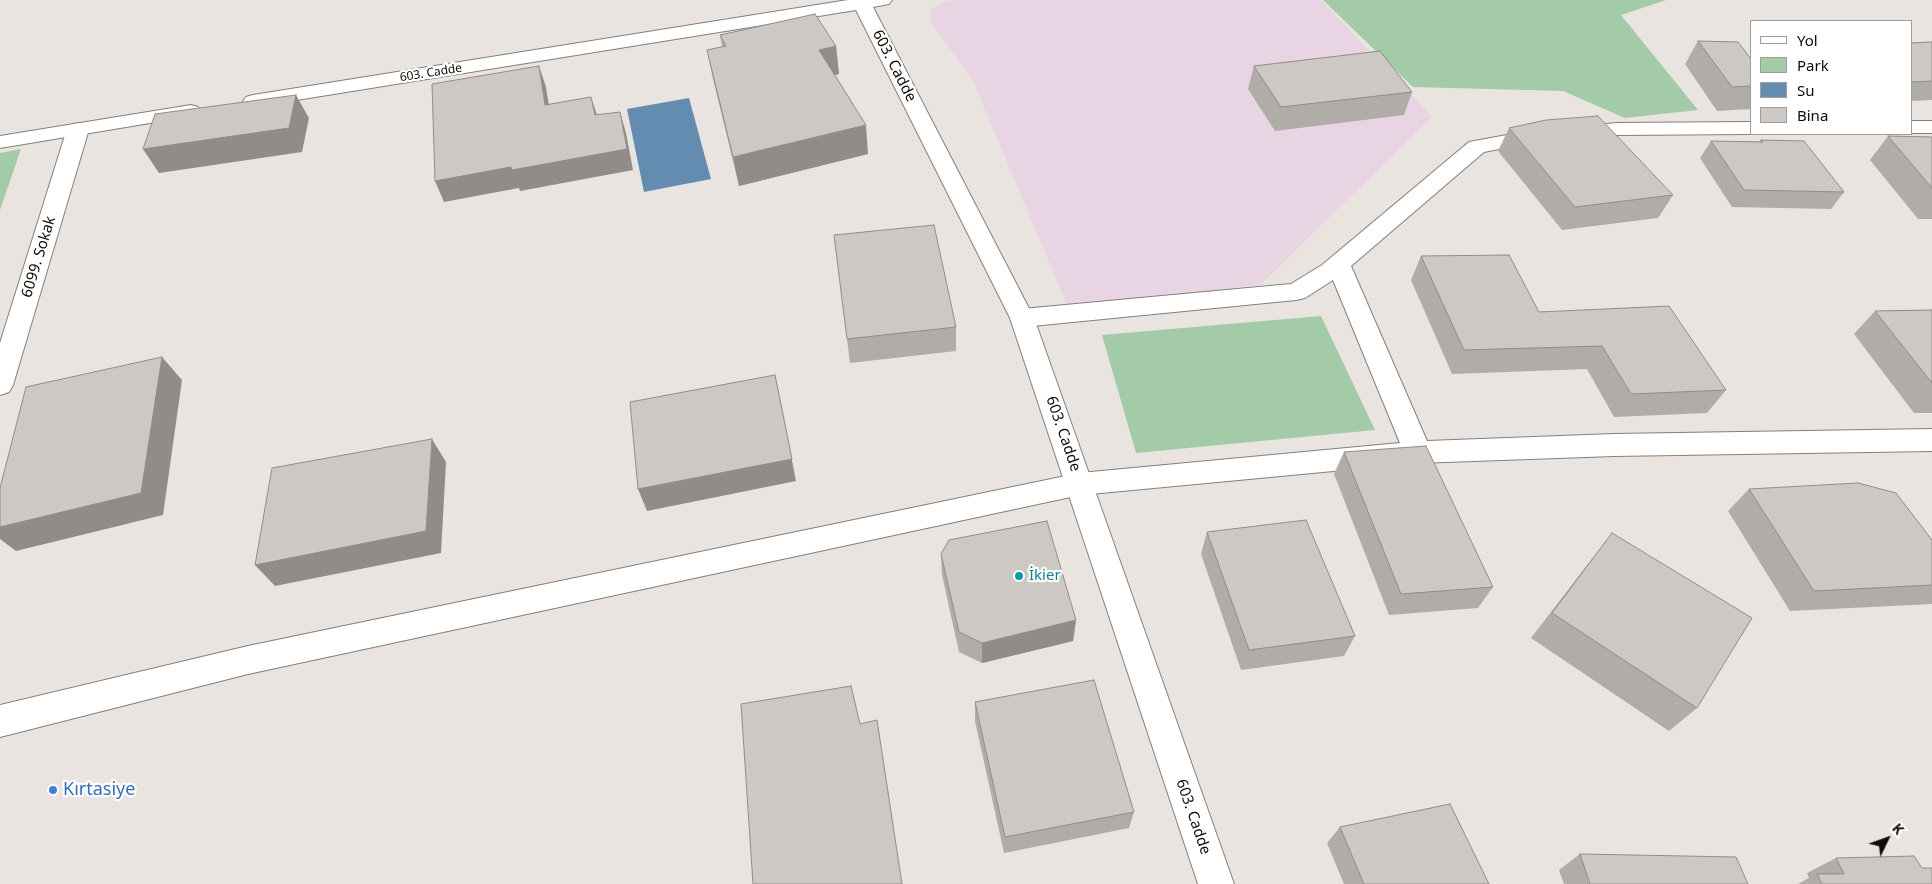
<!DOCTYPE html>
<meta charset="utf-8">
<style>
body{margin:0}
#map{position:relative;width:1932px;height:884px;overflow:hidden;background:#e9e4df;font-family:"Noto Sans",sans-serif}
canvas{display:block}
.legend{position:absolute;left:1750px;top:20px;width:162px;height:115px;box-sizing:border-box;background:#fff;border:1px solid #9e9d9d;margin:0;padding:6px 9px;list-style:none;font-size:15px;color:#0c0b09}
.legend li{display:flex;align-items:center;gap:10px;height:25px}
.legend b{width:25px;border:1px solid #9e9d9d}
.north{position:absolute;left:1862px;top:814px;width:50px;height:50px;-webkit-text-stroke:4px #fff;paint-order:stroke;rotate:48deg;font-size:14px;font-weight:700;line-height:20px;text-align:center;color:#0c0b09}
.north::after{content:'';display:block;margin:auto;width:18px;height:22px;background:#0c0b09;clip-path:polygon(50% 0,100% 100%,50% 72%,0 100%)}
</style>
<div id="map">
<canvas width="1932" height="884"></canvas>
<ul class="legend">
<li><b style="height:6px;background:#fff"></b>Yol</li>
<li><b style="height:14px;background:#a4cba8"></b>Park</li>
<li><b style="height:14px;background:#648cb1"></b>Su</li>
<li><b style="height:14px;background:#cdc8c3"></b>Bina</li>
</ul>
<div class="north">K</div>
</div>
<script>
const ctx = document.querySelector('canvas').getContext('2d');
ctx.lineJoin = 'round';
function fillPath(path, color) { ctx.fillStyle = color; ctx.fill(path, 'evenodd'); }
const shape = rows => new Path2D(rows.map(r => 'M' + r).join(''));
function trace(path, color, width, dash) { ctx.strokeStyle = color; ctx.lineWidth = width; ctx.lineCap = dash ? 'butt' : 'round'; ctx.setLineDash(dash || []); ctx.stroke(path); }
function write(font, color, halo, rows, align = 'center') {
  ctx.font = font + ' "Noto Sans",sans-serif'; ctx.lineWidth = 4.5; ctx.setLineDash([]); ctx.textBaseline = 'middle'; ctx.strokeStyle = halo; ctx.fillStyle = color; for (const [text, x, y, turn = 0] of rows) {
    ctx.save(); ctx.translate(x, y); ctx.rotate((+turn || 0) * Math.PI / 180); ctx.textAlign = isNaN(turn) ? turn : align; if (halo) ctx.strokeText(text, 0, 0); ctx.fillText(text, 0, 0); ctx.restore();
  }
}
fillPath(shape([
 [955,0,1321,0,1432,117,1260,285,1068,307,973,81,930,21,931,9,944,2]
]), '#e9d4e3');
fillPath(shape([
 [1323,0,1666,0,1621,15,1698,110,1625,118,1563,91,1413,87],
 [21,149,0,210,0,153],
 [1321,316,1375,430,1136,453,1102,335]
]), '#a4cba8');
fillPath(shape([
 [689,98,711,179,644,192,627,109]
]), '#648cb1');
const minor = shape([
 [1911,121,1932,121,1932,133,1911,133,1911,121],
 [1751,122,1751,134,1753,134,1751,134,1617,135,1534,142,1484,152,1351,266,1427,441,1614,434,1932,429,1932,451,1614,456,1418,463,1080,495,248,674,0,737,0,705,248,646,1080,473,1400,443,1333,280,1305,298,1296,300,1022,327,1013,324,1010,318,1013,312,1022,309,1291,284,1322,265,1469,142,1534,130,1617,123,1751,122],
 [78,123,85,125,89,129,13,385,9,392,0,395,0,343,67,129,71,125,78,123]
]);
const tertiary = shape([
 [848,0,892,0,889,4,873,7,1034,318,1234,884,1198,884,1010,318,856,10,253,107,246,105,243,101,246,97,253,95,848,0],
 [191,105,198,107,201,111,198,115,0,148,0,136,191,105]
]);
trace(minor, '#847f7b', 2);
trace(tertiary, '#847f7b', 2);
fillPath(minor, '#fff');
fillPath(tertiary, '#fff');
fillPath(shape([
 [720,35,836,46,839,74,835,75,868,154,739,186,713,79,707,50,722,47],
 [1698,41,1751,59,1751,109,1717,111,1685,64],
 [1932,42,1932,100,1911,101,1911,43],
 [1254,66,1412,92,1404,115,1275,131,1248,89],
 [1509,128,1673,195,1658,218,1562,230,1498,151],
 [1888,136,1932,137,1932,219,1918,219,1870,160],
 [1761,140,1844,192,1831,209,1732,207,1700,158,1711,141,1759,142],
 [834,235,956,327,956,351,850,363],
 [1421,256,1539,312,1726,390,1707,413,1614,417,1587,369,1452,374,1411,280],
 [1932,310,1932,413,1914,413,1854,334,1875,311],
 [1344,452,1493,587,1478,608,1389,615,1334,474],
 [1749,489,1932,540,1932,604,1790,611,1728,511],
 [1207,532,1355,636,1344,656,1241,670,1201,554],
 [1612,533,1697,708,1669,731,1531,638,1591,560],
 [941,554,1076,620,1073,641,982,663,959,652,942,575],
 [975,702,1134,812,1129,828,1004,853,975,721],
 [1340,827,1489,884,1344,884,1327,843],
 [1580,854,1748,884,1564,884,1559,870],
 [1836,858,1922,868,1932,884,1798,884,1809,878,1807,873]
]), '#b0aca8');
fillPath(shape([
 [836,46,839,74,822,78,819,50],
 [539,66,546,87,552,126,545,105],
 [296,95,309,118,302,152,159,173,143,149],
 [591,97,598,118,595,115],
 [620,112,626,133,633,170,520,191,519,188,444,202,435,181],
 [866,125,868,154,739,186,733,157],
 [162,357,182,380,163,515,16,551,0,539,0,527],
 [775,375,796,481,647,511,638,489],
 [432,439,446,462,441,553,275,586,255,565],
 [1076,620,1073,641,982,663,982,643]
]), '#908c88');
const building = shape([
 [815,14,836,46,819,50,866,125,733,157,707,50,726,46,720,35,815,14],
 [1698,41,1738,42,1751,59,1751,86,1732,87,1698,41],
 [1932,42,1932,81,1911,82,1911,43,1932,42],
 [1380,51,1412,92,1281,107,1254,66,1380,51],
 [539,66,545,105,591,97,595,115,620,112,627,149,512,170,511,167,435,181,432,84,539,66],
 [296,95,289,128,143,149,155,114,296,95],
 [1598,116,1673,195,1575,207,1509,128,1546,120,1598,116],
 [1888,136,1932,137,1932,188,1888,136],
 [1761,140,1804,141,1844,192,1744,190,1711,141,1763,142,1761,140],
 [934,225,956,327,847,339,834,235,934,225],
 [1509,255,1539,312,1669,306,1726,390,1631,394,1602,346,1464,350,1421,256,1509,255],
 [1932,310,1932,383,1875,311,1932,310],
 [162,357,141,493,0,527,0,488,26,387,162,357],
 [775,375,792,459,638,489,630,402,775,375],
 [432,439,426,531,255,565,272,468,432,439],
 [1426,446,1493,587,1401,594,1344,452,1426,446],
 [1858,483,1896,493,1932,540,1932,585,1814,591,1749,489,1858,483],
 [1306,520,1355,636,1249,650,1207,532,1306,520],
 [1047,521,1076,620,982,643,959,632,941,554,949,540,1047,521],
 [1612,533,1752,618,1697,708,1552,613,1612,533],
 [1094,680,1134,812,1005,837,975,702,1094,680],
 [851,686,860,724,877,720,902,884,753,884,741,704,851,686],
 [1450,804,1489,884,1364,884,1340,827,1450,804],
 [1580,854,1736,857,1748,884,1590,884,1580,854],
 [1914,856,1922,868,1932,868,1932,884,1822,884,1817,874,1844,874,1836,858,1914,856]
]);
fillPath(building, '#cdc8c3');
trace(building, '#908c88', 1);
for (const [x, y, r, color] of [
 [1019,576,5,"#0f9aa8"],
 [53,790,5,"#3f7fe0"]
]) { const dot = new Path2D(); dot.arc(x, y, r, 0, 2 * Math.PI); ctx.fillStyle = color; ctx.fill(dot); trace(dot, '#fff', 2); }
write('12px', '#0c0b09', '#fff', [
 ["603. Cadde",431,73,-9]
]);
write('15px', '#0c0b09', '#fff', [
 ["603. Cadde",894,66,63],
 ["6099. Sokak",39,257,-73],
 ["603. Cadde",1063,434,71],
 ["603. Cadde",1193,817,71]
]);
write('15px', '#0d838f', '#fff', [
 ["İkier",1029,576]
], 'left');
write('18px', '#366cbe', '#fff', [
 ["Kırtasiye",63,790]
], 'left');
</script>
